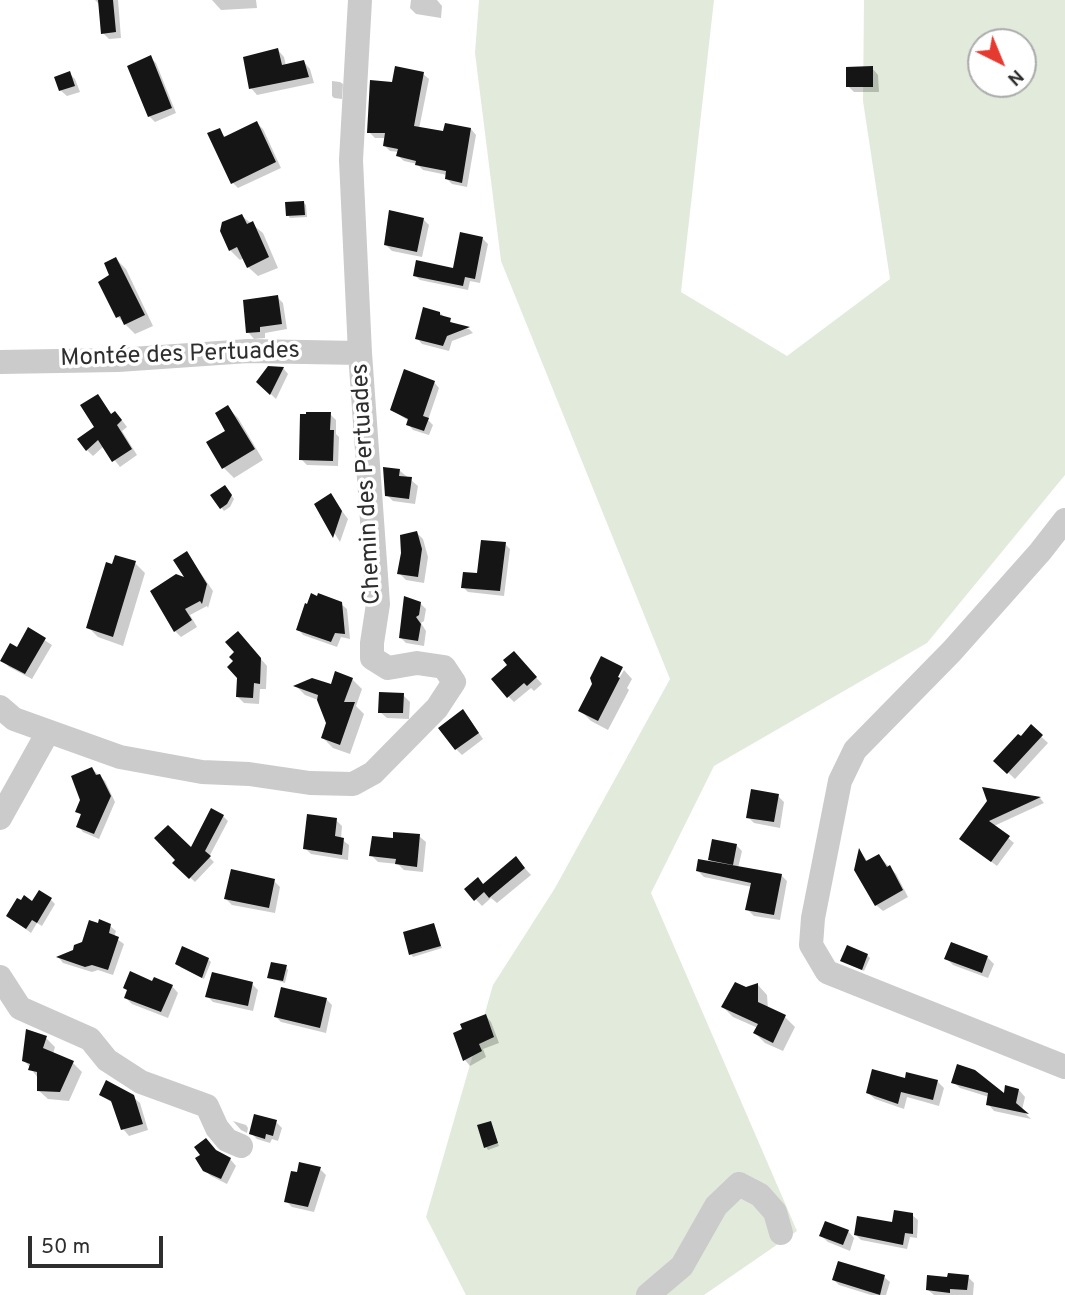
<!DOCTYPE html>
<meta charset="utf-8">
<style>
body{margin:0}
#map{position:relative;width:1065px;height:1295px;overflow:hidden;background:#fff;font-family:Overpass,sans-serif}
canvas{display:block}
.north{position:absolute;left:967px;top:28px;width:70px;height:70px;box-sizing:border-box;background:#fff;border:2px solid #ababab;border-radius:50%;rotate:137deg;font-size:19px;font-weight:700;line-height:28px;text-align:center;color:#2e2e2e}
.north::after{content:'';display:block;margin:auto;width:24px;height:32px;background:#e53a30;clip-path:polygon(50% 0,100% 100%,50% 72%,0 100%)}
.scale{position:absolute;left:28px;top:1236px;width:135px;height:32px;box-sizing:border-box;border:4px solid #2e2e2e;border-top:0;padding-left:9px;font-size:21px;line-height:24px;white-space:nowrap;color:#2e2e2e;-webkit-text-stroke:5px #fff;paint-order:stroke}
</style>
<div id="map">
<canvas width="1065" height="1295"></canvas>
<div class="north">N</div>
<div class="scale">50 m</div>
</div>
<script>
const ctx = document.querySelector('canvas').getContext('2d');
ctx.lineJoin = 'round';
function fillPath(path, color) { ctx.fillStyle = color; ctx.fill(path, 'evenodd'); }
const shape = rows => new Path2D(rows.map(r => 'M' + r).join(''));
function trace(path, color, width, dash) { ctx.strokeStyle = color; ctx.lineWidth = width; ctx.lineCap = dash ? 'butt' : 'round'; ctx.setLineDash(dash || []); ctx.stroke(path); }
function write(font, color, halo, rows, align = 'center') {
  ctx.font = font + ' Overpass,sans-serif'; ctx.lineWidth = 7; ctx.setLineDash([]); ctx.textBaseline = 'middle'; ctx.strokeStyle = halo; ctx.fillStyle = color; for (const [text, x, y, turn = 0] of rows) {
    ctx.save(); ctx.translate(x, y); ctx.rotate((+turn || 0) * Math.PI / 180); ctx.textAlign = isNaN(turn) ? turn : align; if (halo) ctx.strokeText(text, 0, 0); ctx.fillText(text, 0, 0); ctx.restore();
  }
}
fillPath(shape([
 [479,0,714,0,681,292,787,356,890,279,863,101,864,0,1065,0,1065,475,927,643,714,766,651,893,797,1231,704,1295,466,1295,426,1217,493,985,555,888,670,679,501,261,475,53],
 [981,42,1023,42,1023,84,981,84]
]), '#e2ebdb');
fillPath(shape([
 [95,0,118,0,121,38,109,39,103,33,100,5],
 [212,0,256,0,257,8,221,10],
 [411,0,437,0,442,6,441,18,416,14,410,8],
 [278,50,284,57,286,66,304,62,310,69,314,83,257,95,251,88],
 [150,57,156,63,176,113,155,122,149,116],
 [872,68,878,75,879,92,854,92,848,86],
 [69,73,75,79,80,92,67,96,60,90],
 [423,74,429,79,419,129,445,133,471,129,476,135,467,187,452,184,447,179,447,175,423,170,417,164,404,161,398,156,399,152,390,151,384,145,386,138,375,138,369,132,394,84],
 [332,81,340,82,343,84,342,99,334,98,332,96],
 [257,123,263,129,281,168,238,188,233,183,219,130,226,138],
 [304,203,306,205,307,217,290,218,288,215],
 [242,216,263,233,278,268,258,276,248,267,244,258,240,260,230,250],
 [423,219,429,225,422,257,392,251,386,245],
 [482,238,488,244,480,283,470,281,468,290,420,280,414,275,455,270],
 [116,259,126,269,153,326,135,334,118,317,112,276],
 [277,297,283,303,287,329,265,333,265,338,254,339,248,332],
 [440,313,456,326,469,329,473,333,452,341,449,351,422,344,417,338],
 [283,368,288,374,276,399,258,382],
 [434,382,439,388,428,420,433,425,429,435,413,430,408,424,409,421,392,410],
 [98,396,112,415,121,419,127,427,122,431,137,455,120,467,104,446,93,456,87,450,96,427],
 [228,408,238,418,263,460,234,478,224,468],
 [330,414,336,420,336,434,339,437,338,466,307,465,301,459],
 [399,470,418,486,415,504,393,501,387,495],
 [228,490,234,499,230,507,224,511,212,496],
 [330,495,348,519,340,542,316,504],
 [417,533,423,539,428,557,424,583,406,580,399,573],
 [505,544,510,549,504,596,468,592,463,587,479,575],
 [187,553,213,591,208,608,207,606,190,615,197,627,181,637,175,631,189,580],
 [135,563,145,573,123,646,98,637,88,627],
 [420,603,426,609,424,621,421,623,426,631,424,646,406,643,400,637],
 [341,604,347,609,350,639,341,637,337,647,303,635,298,629,308,606],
 [29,630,52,645,32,679,9,667,2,660,18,649],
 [244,639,267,666,266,689,260,689,259,704,244,703,238,697,239,678,236,661],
 [602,658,623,670,620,670,615,685,624,670,632,679,627,688,629,690,608,730,591,721,581,711,594,685],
 [519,659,542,684,534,691,531,688,514,702,508,696,509,665],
 [352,679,362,689,356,706,364,714,350,754,333,748,323,738,328,723,318,700,305,695,296,686,332,686],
 [403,695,410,702,409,719,387,718,380,712],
 [468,717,483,739,462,755,456,749],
 [1031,727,1048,743,1015,779,996,761],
 [92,769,105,781,115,802,99,839,83,832,78,826,82,816,77,811],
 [985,789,1040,798,1044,803,994,826,1014,843,997,866,961,839,989,801],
 [778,796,784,802,780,828,754,823,748,817],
 [223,816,228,821,209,857,214,862,195,882,175,863,192,849],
 [336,820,342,826,341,839,349,845,348,860,311,854,305,848],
 [419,836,426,842,423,872,404,870,398,864,378,862,371,855],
 [736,845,742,851,738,868,781,875,787,881,780,920,754,916,747,909,752,887,704,877,697,870,714,864,710,859],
 [860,851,868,862,879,856,896,874,908,897,883,911,876,905],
 [522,865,531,875,497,903,491,898,482,906,466,889,484,886],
 [274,881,280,887,275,913,232,905,226,899],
 [51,900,55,904,42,926,37,923,31,933,8,916,32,903],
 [433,925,442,948,413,957,411,954],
 [110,926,116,931,114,937,124,944,113,975,98,970,92,972,63,963,59,958,74,952],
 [867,955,870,958,864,971,842,961],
 [987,957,994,964,988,978,953,965,946,958],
 [208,959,211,962,204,979,180,967],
 [286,967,288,970,285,983,269,978],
 [252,984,258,990,253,1011,213,1002,207,996],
 [758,985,767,995,768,1009,785,1017,795,1027,783,1051,765,1043,755,1033,758,1028,733,1017,723,1007,746,989],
 [172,986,178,993,168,1018,132,1004,126,998],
 [326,999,332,1005,326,1033,281,1022,276,1017],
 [486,1016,491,1022,499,1043,483,1049,486,1057,470,1066,465,1060,455,1034],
 [28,1031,46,1038,55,1047,53,1054,73,1063,82,1072,69,1101,48,1099,38,1090,38,1078,24,1060],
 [906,1080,937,1081,944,1088,939,1106,907,1097,904,1109,875,1099,868,1093],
 [953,1082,1005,1096,1019,1090,1025,1097,1022,1110,1031,1119,994,1111,988,1104,989,1097,960,1088],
 [101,1095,133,1097,140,1103,148,1130,129,1136,123,1129,114,1104],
 [233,1121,246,1125,248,1128,247,1133,241,1130],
 [276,1122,282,1128,278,1141,272,1139,270,1143,257,1139,251,1133],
 [490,1123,499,1146,488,1150,486,1147],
 [230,1159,236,1166,227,1184,211,1176,204,1170],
 [320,1169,326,1175,314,1212,292,1207,286,1201],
 [912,1215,918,1220,917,1238,910,1237,907,1249,861,1240,856,1235,893,1224],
 [848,1231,854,1238,850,1251,828,1242,821,1236],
 [884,1277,890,1282,886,1295,871,1295,839,1285,834,1280],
 [968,1277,974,1283,973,1295,934,1295,928,1290,948,1279]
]), '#0003');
fillPath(shape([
 [98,0,113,0,116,32,101,34],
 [278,48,282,65,304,60,309,77,249,89,243,57],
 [151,55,172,108,148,117,127,66],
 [395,66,424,72,414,126,443,131,445,123,471,128,462,183,445,179,446,171,415,165,416,161,396,156,398,149,383,146,385,133,367,133,370,80,392,82],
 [873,66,873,87,846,87,846,67],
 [70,71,75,86,59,91,54,77],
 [257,121,276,162,231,184,207,133,220,128,224,137],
 [304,201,305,215,286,216,285,202],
 [389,210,424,218,417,252,384,245],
 [242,214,247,224,253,221,269,257,247,268,237,247,229,251,220,231,222,222],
 [460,232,483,237,475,279,465,277,463,286,413,276,416,260,453,268],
 [116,257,145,315,124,325,120,316,116,318,98,282,109,275,104,263],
 [278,295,282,324,260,327,260,332,246,333,243,300],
 [423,307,440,312,440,315,451,318,450,322,470,327,447,336,443,346,415,339],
 [268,366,284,367,270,395,256,382],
 [404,369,435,381,423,416,429,418,424,431,406,425,408,419,390,410],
 [98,394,111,414,115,411,122,420,117,425,132,449,112,462,98,440,86,451,77,439,94,427,80,405],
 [228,405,255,449,222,469,206,442,225,431,215,413],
 [306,412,331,412,330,430,334,430,333,461,299,460,300,414,306,414],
 [383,467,400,469,399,476,412,477,409,499,385,496],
 [225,485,232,495,227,504,220,509,210,495],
 [331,493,342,511,333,538,314,504],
 [417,531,422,549,418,577,397,574,401,553,400,535],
 [481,540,506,542,500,591,461,588,463,572,477,573],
 [187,551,207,584,202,604,200,601,185,609,192,620,174,632,150,591,176,574,184,577,173,560],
 [115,555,136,561,113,637,86,628,106,562,112,564],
 [311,593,317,596,318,593,342,602,345,634,335,633,331,642,296,630,305,603,307,604],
 [404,596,421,602,419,615,416,617,421,624,418,641,399,638],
 [28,627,46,638,25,674,0,661,10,643,17,647],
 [238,631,261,658,260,684,254,683,253,698,236,697,237,678,227,667,233,661,229,657,234,652,225,642],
 [514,651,537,677,527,686,524,683,507,698,491,679,507,665,503,660],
 [601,656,623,667,618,677,620,678,598,721,578,711,592,684,590,678],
 [335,671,353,678,344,702,355,702,340,745,321,738,326,723,317,700,318,695,293,686,312,678,331,684],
 [379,692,404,693,403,713,378,713],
 [463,709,479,733,455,750,438,728],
 [1031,724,1043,735,1007,774,993,761,1018,734,1021,736],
 [92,767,96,775,100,774,111,796,94,834,76,827,81,814,75,812,80,800,71,776],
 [982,787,1041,797,989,821,1010,836,991,862,959,839,987,801],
 [751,789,779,794,774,822,746,818],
 [211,808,224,815,205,851,211,856,189,879,172,863,175,860,154,838,168,825,191,847],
 [307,814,337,818,335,836,344,838,342,855,303,849],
 [393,832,420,834,417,867,395,864,396,859,369,856,372,836,393,838],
 [712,839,737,844,733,865,708,860],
 [859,848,866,861,879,854,887,867,890,865,903,890,875,906,854,870],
 [516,856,525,868,489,898,484,892,474,901,464,889,478,877,483,884],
 [698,859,782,874,774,915,745,910,751,883,696,871],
 [231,869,275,879,269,908,224,899],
 [39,890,52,898,37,923,32,920,26,929,6,916,17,898,21,900,24,895,32,901],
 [99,919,111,924,109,933,119,937,108,970,92,965,85,967,56,957,73,950,74,945,82,942,89,920,98,923],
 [434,923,441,946,409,955,403,932],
 [951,942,988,956,982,973,944,959],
 [847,945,868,954,862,970,840,961],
 [182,946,209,958,202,978,175,964],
 [271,962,287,965,283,981,267,978],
 [130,971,152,981,154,977,173,985,161,1012,124,998,127,990,123,988],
 [212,972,253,982,248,1006,205,997],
 [735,982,746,987,758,983,758,1002,786,1015,773,1043,753,1033,758,1024,721,1007],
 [281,987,327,998,320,1028,274,1017],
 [486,1014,494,1037,479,1044,482,1051,463,1061,453,1033,462,1029,460,1024],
 [26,1029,47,1036,43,1048,74,1061,60,1092,37,1091,37,1072,28,1070,30,1064,22,1061],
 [957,1064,975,1070,1004,1093,1005,1085,1019,1089,1016,1103,1029,1114,986,1105,988,1093,951,1083],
 [872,1069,905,1078,906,1072,938,1080,933,1100,901,1092,898,1104,866,1093],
 [106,1080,134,1095,143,1124,121,1130,111,1101,99,1095],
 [254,1114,277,1120,273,1136,266,1134,265,1139,249,1134],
 [491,1121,498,1143,484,1148,477,1125],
 [206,1138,216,1150,231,1158,221,1179,203,1171,195,1158,200,1155,194,1147],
 [299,1162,321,1167,308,1207,284,1202,291,1171,297,1172],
 [894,1210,913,1213,913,1234,905,1233,903,1245,854,1235,857,1216,892,1222],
 [825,1221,849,1230,843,1245,819,1236],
 [838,1261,885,1275,880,1295,832,1280],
 [948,1273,969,1275,967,1290,950,1289,950,1293,926,1290,927,1275,947,1277]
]), '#151515');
trace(shape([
 [0,362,118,360,248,351,360,353],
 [1065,520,1040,552,952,651,855,750,840,781,813,918,811,945,827,972,1065,1067],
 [0,707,14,719,120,757,202,772,249,774,310,783,353,784,373,773,437,708,454,682,444,667,417,663,388,668,372,658,372,643,378,604,360,353,351,160,360,0],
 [0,818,48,732],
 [0,977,20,1008,90,1039,107,1060,141,1082,207,1106,217,1128,227,1140,241,1146],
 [648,1295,682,1266,716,1206,739,1184,760,1195,775,1212,781,1233]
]), '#cbcbcb', 24);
write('24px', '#2e2e2e', '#fff', [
 ["Montée des Pertuades",180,356,-2],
 ["Chemin des Pertuades",368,484,-93]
]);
</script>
